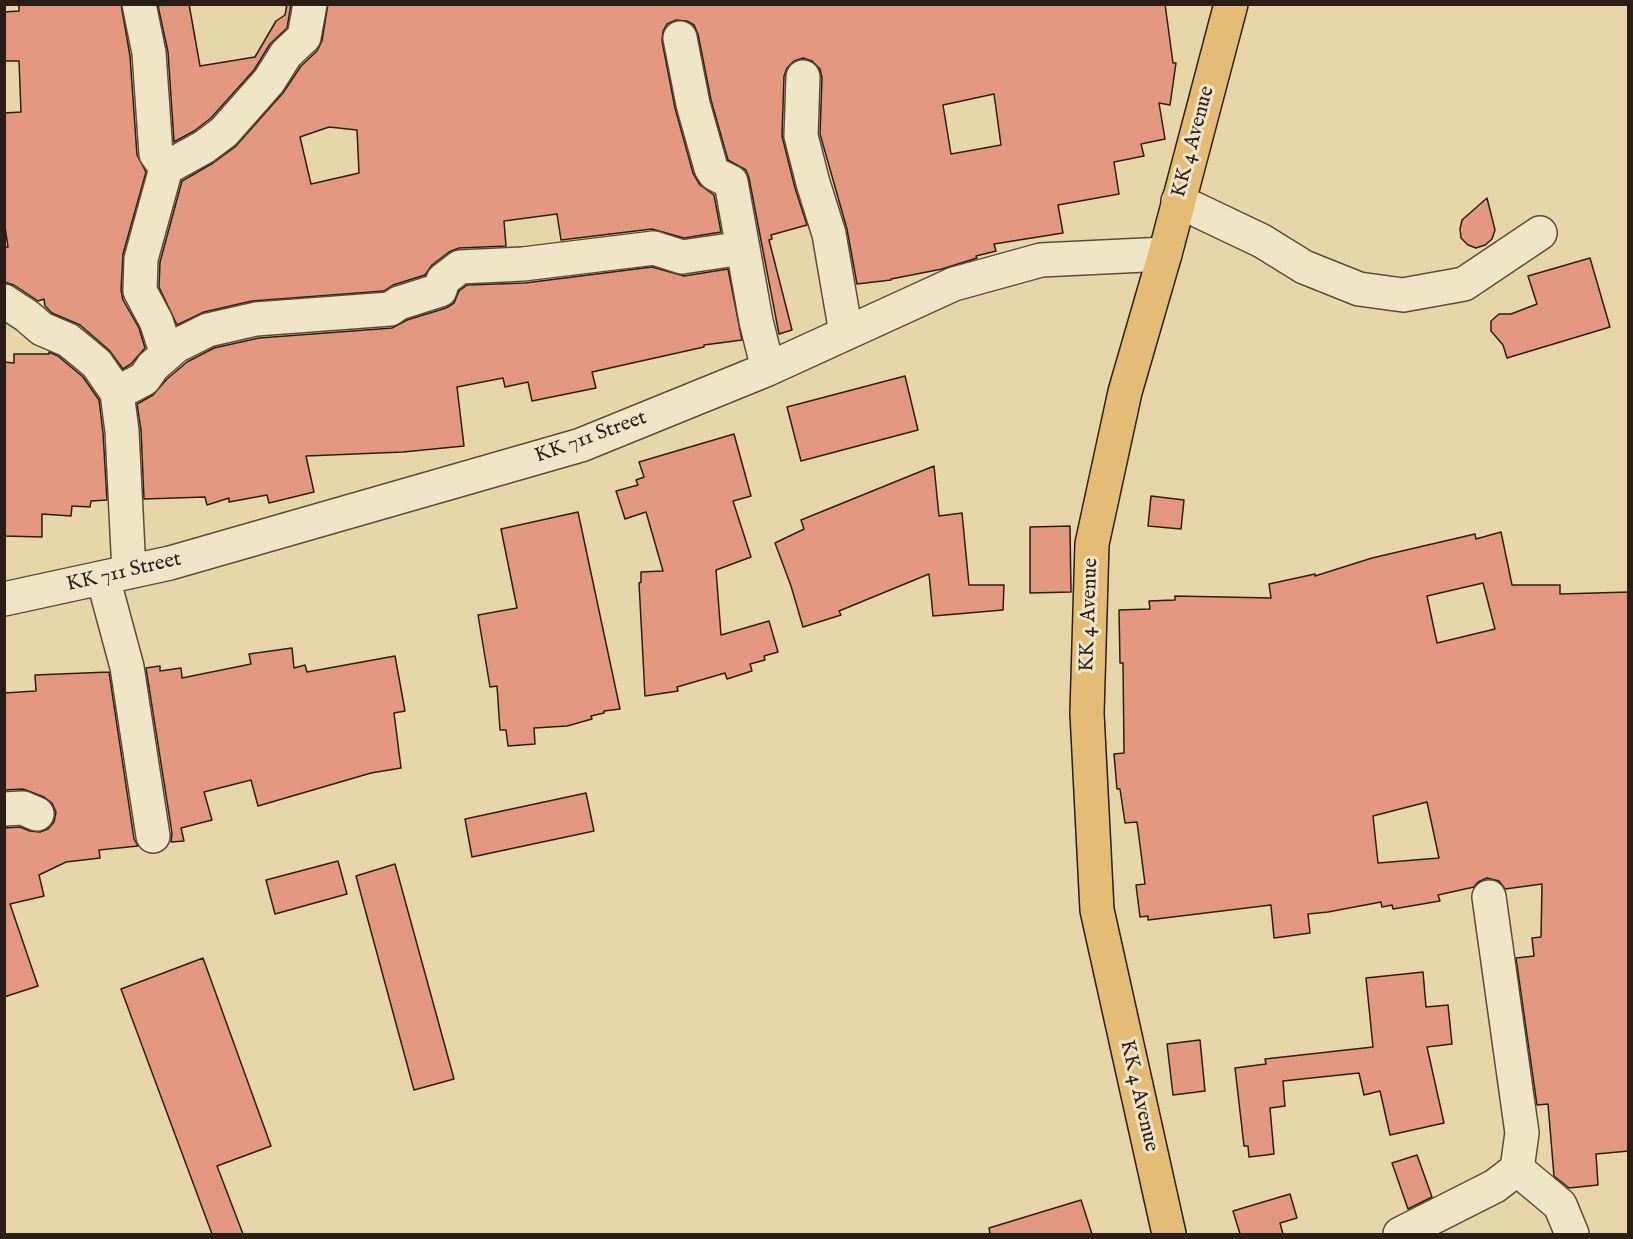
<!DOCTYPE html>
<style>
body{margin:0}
#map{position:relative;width:1633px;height:1239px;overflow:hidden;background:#e6d6a7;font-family:"IM FELL English",serif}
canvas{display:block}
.frame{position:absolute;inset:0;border:6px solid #2b1e17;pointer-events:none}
</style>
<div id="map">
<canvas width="1633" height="1239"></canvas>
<div class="frame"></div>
</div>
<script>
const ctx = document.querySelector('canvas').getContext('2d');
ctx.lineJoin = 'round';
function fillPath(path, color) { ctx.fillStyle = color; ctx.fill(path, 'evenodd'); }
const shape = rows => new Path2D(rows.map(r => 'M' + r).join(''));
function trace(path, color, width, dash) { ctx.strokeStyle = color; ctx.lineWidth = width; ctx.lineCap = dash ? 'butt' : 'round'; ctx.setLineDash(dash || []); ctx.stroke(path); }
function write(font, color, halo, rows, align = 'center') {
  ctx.font = font + ' "IM FELL English",serif'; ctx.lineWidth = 6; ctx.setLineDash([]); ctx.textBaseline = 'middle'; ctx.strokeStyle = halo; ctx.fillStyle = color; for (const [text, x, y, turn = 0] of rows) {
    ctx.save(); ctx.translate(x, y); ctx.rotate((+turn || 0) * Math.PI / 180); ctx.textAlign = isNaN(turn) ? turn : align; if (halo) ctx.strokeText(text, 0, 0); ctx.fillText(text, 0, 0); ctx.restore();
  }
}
const building = shape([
 [19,4,121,4,130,56,137,155,146,172,123,254,121,290,123,300,139,328,145,348,131,364,123,369,109,350,80,325,52,313,45,306,44,299,38,301,14,285,4,282,4,247,8,247,4,220,4,113,21,112,19,61,4,61,4,12,19,11,19,4],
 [164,4,189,4,200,66,255,57,276,21,285,15,287,4,291,4,287,28,270,44,254,70,211,118,194,131,174,142,168,52,158,6,164,4],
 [328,4,1165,4,1173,63,1176,63,1170,105,1159,103,1165,139,1141,144,1144,156,1114,162,1119,194,1058,205,1063,233,994,244,996,251,976,256,977,258,942,269,891,279,891,280,857,284,847,229,820,134,822,78,820,69,812,61,803,58,794,61,787,68,784,76,782,136,795,188,807,225,771,235,772,239,769,240,792,330,779,334,749,178,746,170,728,160,711,100,698,34,694,25,687,21,676,20,667,24,663,31,662,41,675,108,693,173,700,185,714,195,721,232,684,238,652,229,561,240,557,214,504,221,506,246,459,248,449,252,432,265,425,275,393,285,384,291,252,301,204,312,177,325,159,287,160,262,182,181,213,163,235,147,283,93,301,66,317,51,322,41,328,4],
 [994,94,1001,145,951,154,943,105,994,94],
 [329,127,357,130,359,173,311,184,300,137,329,127],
 [1487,198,1495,230,1492,239,1485,245,1476,248,1468,245,1461,238,1460,229,1462,220,1487,198],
 [1590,258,1610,327,1507,358,1503,345,1491,331,1491,321,1499,314,1511,314,1537,304,1528,276,1590,258],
 [652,267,684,276,728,269,742,340,704,345,704,347,592,372,596,388,532,401,528,382,505,387,503,378,457,387,464,446,403,452,306,456,314,492,269,503,267,495,229,502,229,498,207,505,205,497,144,499,141,430,137,404,153,395,167,379,187,362,214,348,259,338,392,328,407,320,446,308,454,303,459,291,467,285,525,283,652,267],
 [49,352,58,356,83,377,99,400,103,433,107,500,91,501,90,507,72,506,71,516,42,514,42,537,4,536,4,362,14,363,14,354,49,354,49,352],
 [905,376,918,430,801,461,787,407,905,376],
 [734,434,751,496,733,501,751,557,716,570,721,635,769,621,778,652,764,656,765,660,750,664,752,671,727,679,725,673,677,687,678,691,645,696,639,583,641,582,641,572,663,571,646,512,625,519,616,491,638,485,636,480,644,477,639,462,734,434],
 [934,466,939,516,962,513,969,585,1004,585,1003,610,933,616,929,574,839,611,841,615,803,627,791,586,775,543,804,529,801,520,934,466],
 [1151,496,1184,500,1181,529,1148,526,1151,496],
 [578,512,620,709,604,711,604,713,591,716,592,719,567,726,534,728,535,744,508,746,506,730,500,730,497,686,490,687,478,615,517,608,501,529,578,512],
 [1070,526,1071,592,1030,593,1030,527,1070,526],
 [1501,532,1512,585,1560,585,1560,594,1629,592,1629,1151,1596,1154,1598,1185,1569,1188,1554,1176,1548,1104,1537,1105,1516,958,1534,956,1532,938,1541,937,1542,884,1505,889,1499,881,1487,878,1478,882,1474,887,1438,895,1440,901,1393,909,1392,905,1382,907,1381,902,1328,912,1308,914,1310,933,1274,938,1271,905,1148,920,1148,916,1140,917,1136,885,1145,884,1137,822,1125,823,1120,789,1117,789,1114,754,1124,753,1123,663,1120,663,1119,610,1150,609,1149,601,1175,600,1175,596,1271,598,1269,584,1315,574,1315,576,1372,558,1475,534,1476,539,1501,532],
 [1483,583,1495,629,1437,643,1427,596,1483,583],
 [1427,802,1439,858,1378,863,1373,816,1427,802],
 [292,648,294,668,305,665,307,672,395,656,405,711,394,713,401,768,371,773,258,806,251,780,204,792,212,820,181,828,184,841,171,842,172,833,146,668,160,666,160,671,181,668,182,678,251,664,249,654,292,648],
 [109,672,134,839,138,846,99,850,100,858,66,862,39,875,44,896,10,904,38,986,4,997,4,828,20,827,30,831,40,832,48,829,54,822,56,812,52,803,44,797,23,789,4,790,4,693,36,691,35,675,109,672],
 [586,793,594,831,472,857,465,819,586,793],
 [338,861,347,894,275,914,266,880,338,861],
 [395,864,454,1079,414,1090,356,876,395,864],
 [203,958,271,1146,217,1166,243,1234,212,1234,121,989,203,958],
 [1423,972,1426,1007,1448,1005,1452,1044,1427,1047,1444,1123,1390,1135,1380,1091,1364,1095,1359,1073,1283,1081,1285,1106,1270,1108,1274,1154,1249,1157,1248,1146,1244,1146,1235,1068,1266,1064,1265,1059,1373,1047,1366,978,1423,972],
 [1200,1040,1205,1091,1173,1095,1167,1044,1200,1040],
 [1417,1155,1432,1197,1408,1209,1392,1163,1417,1155],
 [1290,1194,1297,1218,1280,1223,1283,1234,1240,1234,1233,1211,1290,1194],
 [1081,1200,1092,1234,990,1234,989,1228,1081,1200]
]);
fillPath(building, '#e2977e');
trace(building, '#2b1e17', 1.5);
const minor = shape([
 [139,4,149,53,156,154,166,168,141,259,140,291,156,321,167,354],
 [680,38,693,104,711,168,715,174,731,182,756,321,768,369],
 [803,77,801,136,813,183,829,234,846,333],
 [166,168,204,147,224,132,269,81,286,54,304,37,310,4],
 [1178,201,1262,241,1304,267,1359,289,1403,295,1464,284,1540,233],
 [4,301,27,316,42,329,68,340,84,353,97,364,117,393,122,431,129,572],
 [117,393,144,379,153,366,176,346,208,330,256,319,390,309,399,303,440,290,443,280,460,267,523,264,654,248,682,257,743,248],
 [103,578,127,667,153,836],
 [4,599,170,563,581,445,768,369,954,284,1041,260,1165,254],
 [4,809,23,808,37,814],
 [1517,1169,1560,1205,1572,1234],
 [1400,1234,1495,1186,1517,1169,1522,1133,1489,897]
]);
const major = shape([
 [1169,1234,1097,910,1087,713,1092,544,1125,392,1165,254,1231,4]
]);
trace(minor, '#5a4c3b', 36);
trace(major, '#2b1e17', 36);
trace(minor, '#efe4c6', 33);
trace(major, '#e3bb74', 33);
write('21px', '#2b1e17', '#efe4c6', [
 ["KK 4 Avenue",1194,142,-75],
 ["KK 711 Street",591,438,-20],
 ["KK 711 Street",124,573,-13],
 ["KK 4 Avenue",1090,615,-88],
 ["KK 4 Avenue",1138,1096,77]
]);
</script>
